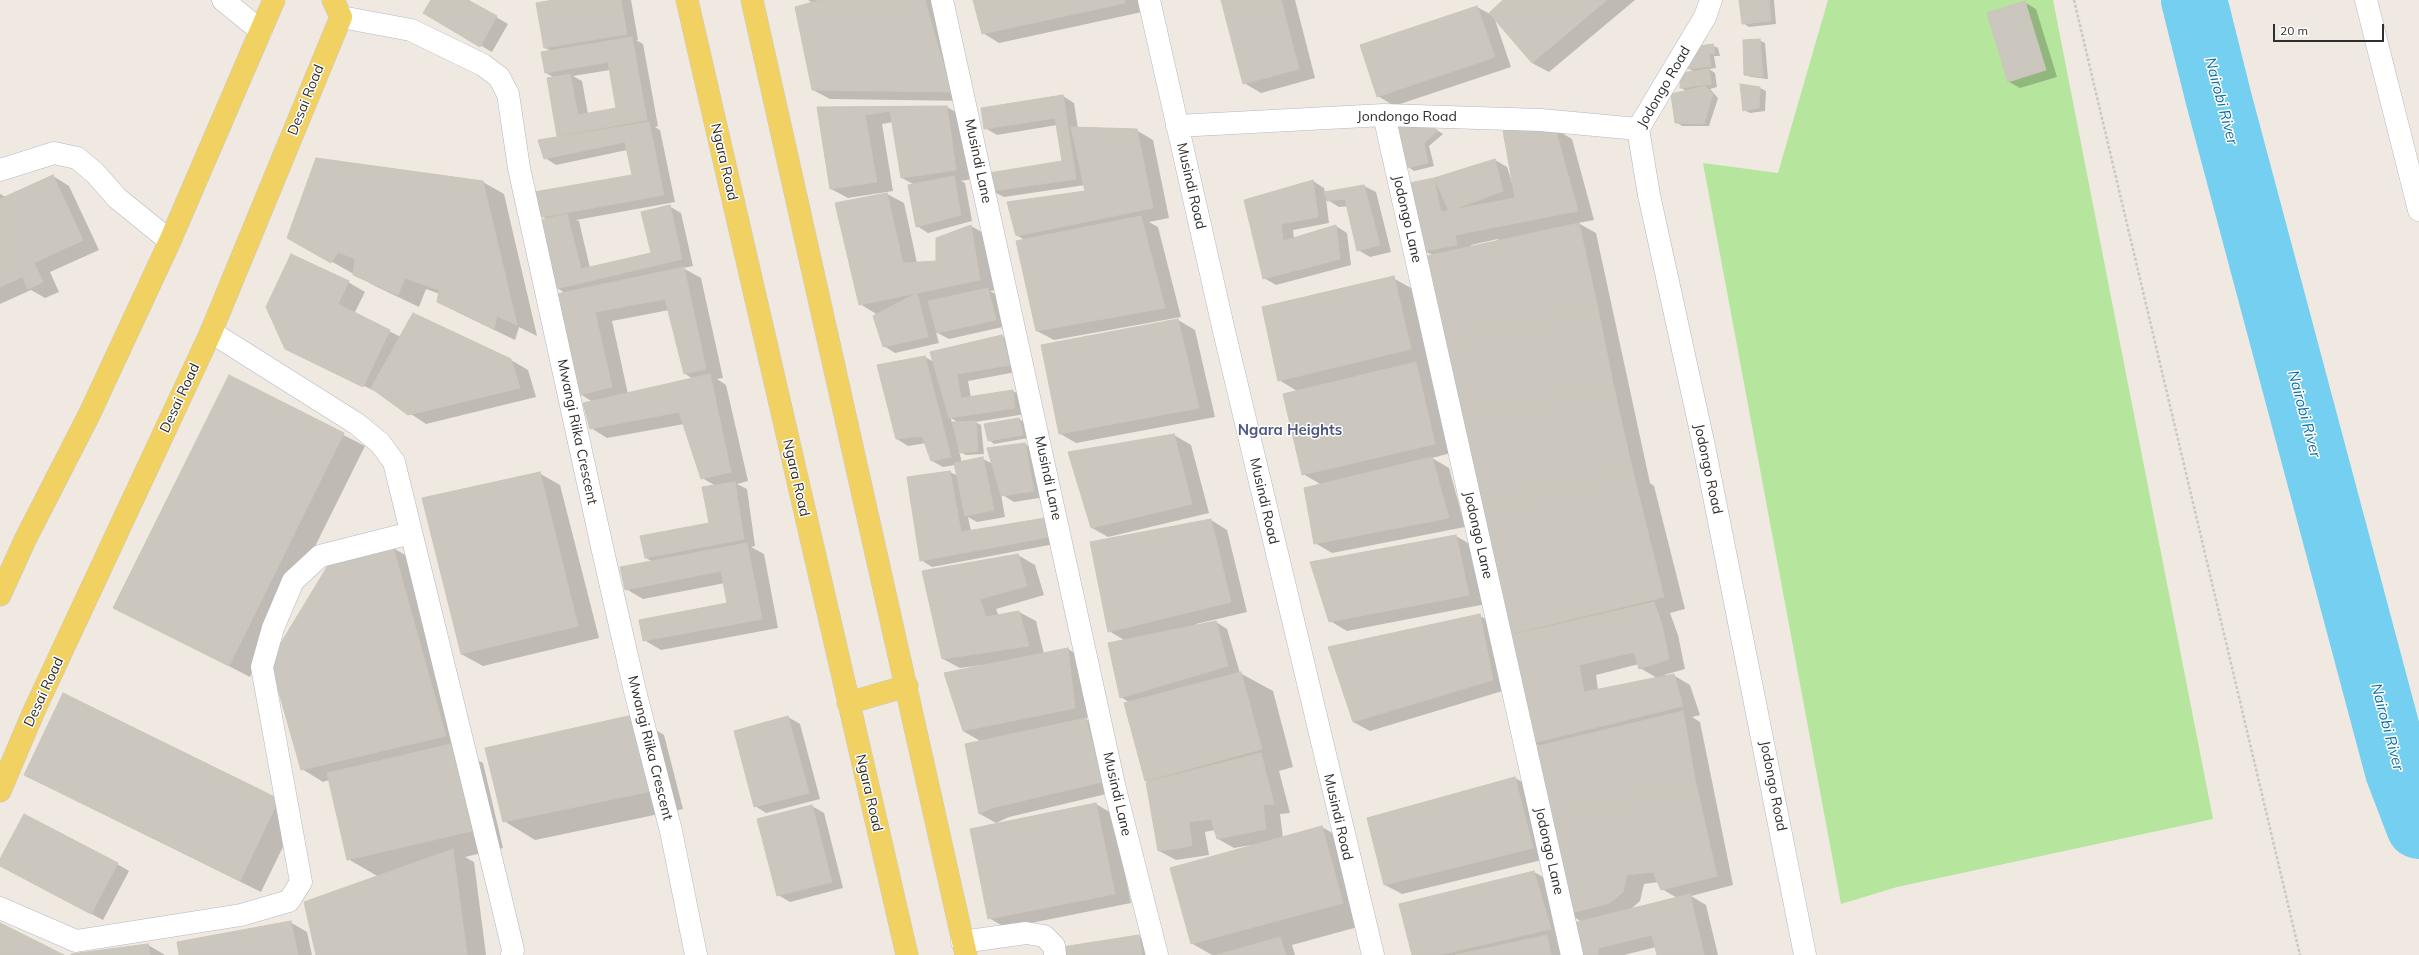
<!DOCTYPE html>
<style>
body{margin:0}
#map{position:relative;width:2419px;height:955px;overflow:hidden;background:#efe9e1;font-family:Mulish,sans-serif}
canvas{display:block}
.scale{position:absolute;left:2273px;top:24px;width:111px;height:18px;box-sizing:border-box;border:2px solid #2e2e2e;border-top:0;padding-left:5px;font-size:12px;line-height:14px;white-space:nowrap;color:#2e2e2e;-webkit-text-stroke:3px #fff;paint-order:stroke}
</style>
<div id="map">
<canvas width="2419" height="955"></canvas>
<div class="scale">20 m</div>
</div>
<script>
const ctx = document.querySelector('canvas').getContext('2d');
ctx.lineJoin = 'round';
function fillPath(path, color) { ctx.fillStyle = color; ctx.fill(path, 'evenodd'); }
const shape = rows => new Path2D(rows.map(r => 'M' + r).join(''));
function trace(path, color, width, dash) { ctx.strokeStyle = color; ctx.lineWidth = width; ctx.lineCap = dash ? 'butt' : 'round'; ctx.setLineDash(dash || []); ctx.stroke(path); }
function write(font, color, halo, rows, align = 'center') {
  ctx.font = font + ' Mulish,sans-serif'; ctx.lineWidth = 3; ctx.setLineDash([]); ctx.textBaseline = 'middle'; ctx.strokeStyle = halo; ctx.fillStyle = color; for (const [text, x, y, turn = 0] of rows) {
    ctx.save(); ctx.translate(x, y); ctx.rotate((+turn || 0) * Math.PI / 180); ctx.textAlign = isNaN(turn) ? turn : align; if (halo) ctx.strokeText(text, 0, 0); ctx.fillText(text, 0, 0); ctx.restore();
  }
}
fillPath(shape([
 [1828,0,2053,0,2213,819,1897,887,1841,904,1703,163,1778,173]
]), '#b6e59e');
fillPath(shape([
 [432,0,466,0,508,24,492,52,425,13],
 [559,0,631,0,638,40,636,40,643,44,658,126,655,127,660,130,675,202,576,220,579,221,590,268,652,254,669,206,681,213,693,266,683,268,701,278,723,378,717,379,726,385,748,481,737,484,747,489,755,546,751,547,764,554,778,628,661,650,644,640,729,604,725,583,643,599,626,589,653,562,646,558,710,523,716,486,702,478,684,424,607,438,591,428,593,402,580,394,565,293,557,288,547,219,543,217,633,176,627,150,556,165,545,158,562,137,558,135,555,78,546,73,552,51,545,48],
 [610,70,617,109,588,114,582,81,573,76],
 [669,310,684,373,693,379,628,394,612,321],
 [808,0,939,0,967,101,830,99,813,90,813,3],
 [974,0,1140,0,1142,12,999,43,983,33],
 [1222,0,1295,0,1315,78,1261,93,1244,83],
 [1505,0,1635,0,1549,72,1532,63,1494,17,1511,67,1394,106,1378,96,1477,7,1490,14],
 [1740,0,1774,0,1776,24,1749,27,1743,23],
 [2024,2,2036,9,2057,77,2020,88,2009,82],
 [1759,40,1765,43,1768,79,1751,77,1745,74],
 [1712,45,1718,48,1720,56,1714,56,1716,68,1709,69,1715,73,1717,87,1710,89,1718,98,1709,126,1682,126,1676,122,1687,91,1681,88,1694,72,1688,68,1691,54],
 [1741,85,1760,88,1766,91,1765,111,1750,113,1744,110],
 [1063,96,1074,103,1078,129,1136,130,1153,140,1169,218,1149,222,1158,227,1181,317,1054,340,1037,331,1025,240,1016,235,1086,191,1085,185,1004,197,992,191,1064,162,1057,125,997,135,985,128],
 [947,107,964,117,972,179,961,181,965,183,972,221,928,233,917,226,915,185,902,178,893,122,882,124,893,191,848,198,831,189,818,108],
 [1432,127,1443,134,1429,146,1434,166,1414,171,1408,167],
 [1555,129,1572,139,1594,220,1578,223,1596,233,1650,483,1654,486,1685,609,1670,613,1678,635,1685,669,1664,675,1673,675,1690,685,1700,715,1692,717,1700,722,1733,885,1691,896,1706,905,1718,955,1658,955,1656,947,1624,955,1575,955,1582,922,1568,913,1541,747,1534,743,1514,635,1511,634,1433,255,1424,251,1411,184,1435,179,1495,160,1507,167,1515,192],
 [1498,239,1498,241,1472,247,1471,245],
 [1639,664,1640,668,1657,678,1598,690,1596,675],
 [1659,882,1662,889,1677,898,1630,910,1640,901,1644,884],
 [53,176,69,186,99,250,50,272,59,292,45,298,31,290,0,304,0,194,6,197],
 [1313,181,1324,188,1325,193,1364,186,1376,192,1391,252,1370,257,1358,250,1348,206,1339,207,1326,199,1329,223,1293,230,1294,239,1336,226,1347,233,1351,265,1276,285,1264,278,1245,201],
 [483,182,504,194,537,336,519,327,515,340,459,313,438,301,440,294,426,289,419,307,375,286,288,237],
 [887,194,904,203,917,263,937,262,971,226,987,235,996,290,990,291,999,296,1007,326,949,339,936,332,939,343,895,353,884,346,878,315,860,304,836,204],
 [1393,278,1427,297,1451,453,1432,458,1449,468,1465,527,1332,553,1315,543,1322,485,1303,474,1297,391,1279,380],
 [348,282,365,292,354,314,401,337,511,360,528,370,536,397,426,424,381,394,286,349],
 [1178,320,1195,330,1215,417,1076,443,1059,433,1042,346],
 [1002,336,1013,342,1021,371,968,381,971,398,1013,391,1024,397,1026,414,975,422,981,425,984,454,966,455,959,451,962,463,983,459,993,464,1025,444,1037,451,1045,497,1014,502,1001,494,1005,517,977,522,968,517,971,531,1045,519,1060,543,932,567,921,560,950,472,958,476,955,465,943,467,932,461,926,443,908,446,897,439,925,357,934,362],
 [951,418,959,423,952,423],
 [229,377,365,446,250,677,115,607],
 [1019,419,1024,422,1028,438,994,444,989,440],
 [1174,435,1191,445,1209,513,1108,537,1092,528],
 [539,473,560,485,599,638,483,666,461,654],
 [1211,520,1227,530,1247,612,1196,624,1196,626,1216,622,1227,629,1240,673,1273,691,1293,767,1279,771,1290,813,1280,814,1283,838,1322,827,1356,847,1376,922,1292,945,1295,955,1212,955,1191,943,1251,845,1234,848,1218,839,1215,830,1205,832,1209,855,1176,860,1159,851,1150,782,1146,780,1130,703,1121,697,1124,640,1109,631],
 [1456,536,1473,546,1486,604,1347,631,1330,621],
 [393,548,414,560,459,750,483,763,503,848,465,857,474,862,486,955,317,955,379,877,348,859,329,780,323,782,302,769],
 [1018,555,1035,565,1044,595,996,609,999,616,1019,612,1036,621,1044,654,1068,649,1085,659,1092,717,1084,718,1102,729,1119,791,1009,817,996,823,980,814,982,742,963,731,982,665,960,668,943,659,923,572],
 [1480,616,1497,625,1509,689,1370,731,1353,722],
 [633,716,664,735,683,809,535,840,504,821],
 [788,717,800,724,820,799,766,813,755,806,735,731],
 [25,775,279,800,300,812,261,892],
 [1515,778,1531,787,1550,858,1402,894,1385,885],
 [1096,804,1113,814,1131,903,1006,928,989,918],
 [812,806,824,813,843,888,790,902,778,895],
 [0,862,117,864,129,871,103,920,10,871,0,865],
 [1534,872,1550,881,1568,938,1556,941,1563,945,1565,955,1413,955],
 [290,922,307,932,312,955,180,955],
 [1139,936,1155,945,1157,955,1064,955],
 [148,945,165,955,72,955]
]), '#0003');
trace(shape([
 [2194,0,2219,100,2398,771,2419,826]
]), '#75cff0', 66);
const building = shape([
 [431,0,468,0,497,16,480,47,423,13,431,0],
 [553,0,621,0,627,34,544,48,536,3,553,0],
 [820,0,925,0,951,92,812,90,795,7,820,0],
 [973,0,1125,0,1125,3,982,34,973,0],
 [1221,0,1281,0,1299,69,1243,84,1221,0],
 [1503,0,1607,0,1532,63,1489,13,1503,0],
 [1739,0,1769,0,1771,21,1742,24,1739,0],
 [2025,1,2046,70,2008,82,1987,13,2025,1],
 [1477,6,1495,57,1377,97,1360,45,1477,6],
 [632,37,647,120,557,136,547,78,570,74,578,115,616,108,608,62,545,73,541,52,632,37],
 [1760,39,1763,77,1744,75,1743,40,1760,39],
 [1713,44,1715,53,1690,55,1692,47,1713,44],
 [1709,53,1711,66,1687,69,1685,57,1709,53],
 [1709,69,1711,84,1680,88,1681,73,1709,69],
 [1740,84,1760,87,1759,108,1743,111,1740,84],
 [1705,86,1713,94,1704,124,1675,123,1671,94,1705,86],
 [1063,95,1076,179,992,191,989,173,1062,161,1055,118,984,129,981,108,1063,95],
 [947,106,956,170,901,178,890,111,865,115,877,182,830,189,817,107,947,106],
 [649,122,664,195,542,217,534,192,632,175,625,142,544,159,538,140,649,122],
 [1397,122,1432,126,1438,131,1424,143,1428,163,1407,168,1397,122],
 [1071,127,1137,129,1153,208,1016,236,1007,202,1085,191,1071,127],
 [1555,128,1578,211,1455,235,1457,245,1424,251,1410,183,1434,178,1441,212,1515,198,1503,131,1555,128],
 [316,158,483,181,517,325,497,316,494,329,437,302,439,290,405,278,398,295,353,275,355,259,338,252,331,263,287,238,316,158],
 [1495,159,1503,191,1449,211,1434,178,1495,159],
 [53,175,83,240,34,263,43,282,28,289,22,277,0,287,0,199,53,175],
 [954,176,961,215,916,227,908,185,954,176],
 [1313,180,1318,217,1281,224,1283,241,1336,225,1340,259,1263,279,1244,200,1313,180],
 [1364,185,1380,245,1357,251,1345,199,1327,201,1324,192,1364,185],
 [887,193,903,263,936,261,936,238,971,225,980,280,859,305,835,203,887,193],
 [670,205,682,259,556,289,540,220,567,214,581,269,651,253,641,212,670,205],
 [1141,216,1165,308,1036,331,1016,241,1141,216],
 [1579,223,1598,309,1441,343,1422,257,1579,223],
 [291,254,349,281,338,304,390,330,363,387,285,349,266,307,291,254],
 [684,267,706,369,684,374,665,299,595,312,612,387,580,395,557,294,684,267],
 [1394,276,1411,349,1278,381,1262,307,1394,276],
 [988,288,996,320,937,333,928,301,988,288],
 [917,293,928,337,883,347,873,316,917,293],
 [1598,309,1614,388,1456,416,1441,343,1598,309],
 [413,313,511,359,520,388,408,415,371,388,413,313],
 [1178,319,1199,408,1059,434,1041,345,1178,319],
 [1002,335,1010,365,957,374,961,398,1013,390,1015,408,949,418,930,352,1002,335],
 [925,356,951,457,931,461,922,436,896,439,877,365,925,356],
 [1416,362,1435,444,1302,475,1283,394,1416,362],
 [710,374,731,472,701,479,679,412,590,429,583,403,710,374],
 [229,375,344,433,229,666,113,608,229,375],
 [1614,388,1633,472,1478,508,1456,416,1614,388],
 [1019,418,1023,435,988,441,984,424,1019,418],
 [976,421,978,451,960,453,952,422,976,421],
 [1174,434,1192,504,1091,528,1068,452,1174,434],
 [1025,443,1034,491,1001,496,987,448,1025,443],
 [983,457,994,510,965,516,954,463,983,457],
 [1432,457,1449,518,1314,544,1304,488,1432,457],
 [950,471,961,532,1045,518,1049,537,920,561,907,477,950,471],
 [540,472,578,626,461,654,422,498,540,472],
 [1633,472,1664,597,1510,634,1478,508,1633,472],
 [735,482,744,539,645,558,640,536,709,523,702,487,735,482],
 [1211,519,1231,602,1108,632,1090,542,1211,519],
 [1456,535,1469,595,1329,622,1310,562,1456,535],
 [747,543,762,619,643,641,639,620,727,603,721,571,625,590,620,567,747,543],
 [393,547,446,736,301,770,270,661,330,562,393,547],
 [1018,554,1027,586,980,599,986,617,1019,611,1029,646,942,659,922,571,1018,554],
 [1654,602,1662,625,1669,659,1639,669,1634,652,1579,665,1584,692,1674,674,1683,706,1533,743,1503,637,1654,602],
 [1480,614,1493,680,1353,722,1328,647,1480,614],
 [1216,621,1228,666,1120,698,1108,643,1216,621],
 [1068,648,1075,708,963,731,944,673,1068,648],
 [1241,672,1262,749,1145,781,1124,703,1241,672],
 [63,693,279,799,240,881,24,775,63,693],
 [1683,711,1696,784,1548,821,1534,747,1683,711],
 [633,715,652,791,503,822,485,748,633,715],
 [788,716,809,793,754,807,734,731,788,716],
 [1086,718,1102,782,992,808,979,814,965,744,1086,718],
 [451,744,472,831,347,860,327,773,451,744],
 [1261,753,1274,804,1263,805,1266,829,1217,839,1211,819,1189,822,1192,846,1158,851,1146,782,1261,753],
 [1515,777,1533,848,1384,885,1367,818,1515,777],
 [1696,784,1717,876,1661,890,1653,872,1627,875,1623,892,1610,903,1567,914,1548,821,1696,784],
 [1096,803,1115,894,988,919,970,829,1096,803],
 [812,805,832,882,777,896,757,819,812,805],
 [24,814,118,863,91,914,0,866,0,859,24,814],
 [1322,826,1343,903,1191,944,1170,868,1322,826],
 [453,849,467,955,316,955,304,902,453,849],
 [1534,871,1551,929,1439,955,1412,955,1399,904,1534,871],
 [1690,894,1704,955,1657,955,1652,935,1598,948,1598,955,1574,955,1569,924,1690,894],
 [291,921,298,955,179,955,177,942,291,921],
 [0,923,64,955,0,955,0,923],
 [1139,935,1142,955,1063,955,1062,947,1139,935],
 [1547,935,1551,955,1455,955,1547,935],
 [1280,937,1286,955,1217,955,1280,937],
 [148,944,150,955,71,955,71,954,148,944]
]);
fillPath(building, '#cbc7bf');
trace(building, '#cbc5ba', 1);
const minor = shape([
 [223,0,261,31],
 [942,0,1115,789,1157,955],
 [1149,0,1224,331,1373,955],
 [1711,0,1705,17,1638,129,1649,195,1704,446,1805,955],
 [2366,0,2419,210],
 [341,17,411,30,483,65,499,77,508,94,519,168,602,547,635,691,671,831,696,955],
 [1384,115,1572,955],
 [1177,126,1384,115,1541,120,1638,129],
 [0,170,54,153,77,158,95,173,117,198,170,241],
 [211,332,357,424,380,443,394,462,499,891,513,950,512,955],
 [0,908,76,941,241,915,289,901,301,882,262,667,273,628,293,581,320,556,411,533],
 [962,942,1026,933,1044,936,1054,946,1055,955]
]);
const major = shape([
 [687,0,907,955],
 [752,0,966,955],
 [0,595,25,540,90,413,170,241,274,0],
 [848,703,907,686],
 [0,791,34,711,211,332,341,17,333,0]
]);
trace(minor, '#b4b7c1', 23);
trace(major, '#c9c9c9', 23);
trace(shape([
 [2074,0,2300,955]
]), '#c9c9c9', 2.5, [3, 2]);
trace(minor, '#fff', 22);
trace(major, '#f2d163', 22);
write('14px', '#2e2e2e', '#fff', [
 ["Jodongo Road",1664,87,-60],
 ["Desai Road",306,100,-68],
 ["Jondongo Road",1407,117],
 ["Musindi Lane",978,161,78],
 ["Ngara Road",724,162,77],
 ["Musindi Road",1191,186,77],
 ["Jodongo Lane",1407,219,77],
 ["Desai Road",180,398,-65],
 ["Mwangi Riika Crescent",577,432,78],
 ["Jodongo Road",1708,469,78],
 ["Ngara Road",796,478,77],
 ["Musindi Lane",1048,478,78],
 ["Musindi Road",1264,501,77],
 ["Jodongo Lane",1478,535,77],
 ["Desai Road",44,692,-65],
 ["Mwangi Riika Crescent",650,748,76],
 ["Jodongo Road",1773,786,79],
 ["Ngara Road",869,793,77],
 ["Musindi Lane",1117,794,77],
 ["Musindi Road",1338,817,77],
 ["Jodongo Lane",1549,851,77]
]);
write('italic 15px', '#0d6fa3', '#fff', [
 ["Nairobi River",2221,101,75],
 ["Nairobi River",2304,414,75],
 ["Nairobi River",2387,727,75]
]);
write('bold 15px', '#4d5680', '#fff', [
 ["Ngara Heights",1290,430]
]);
</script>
